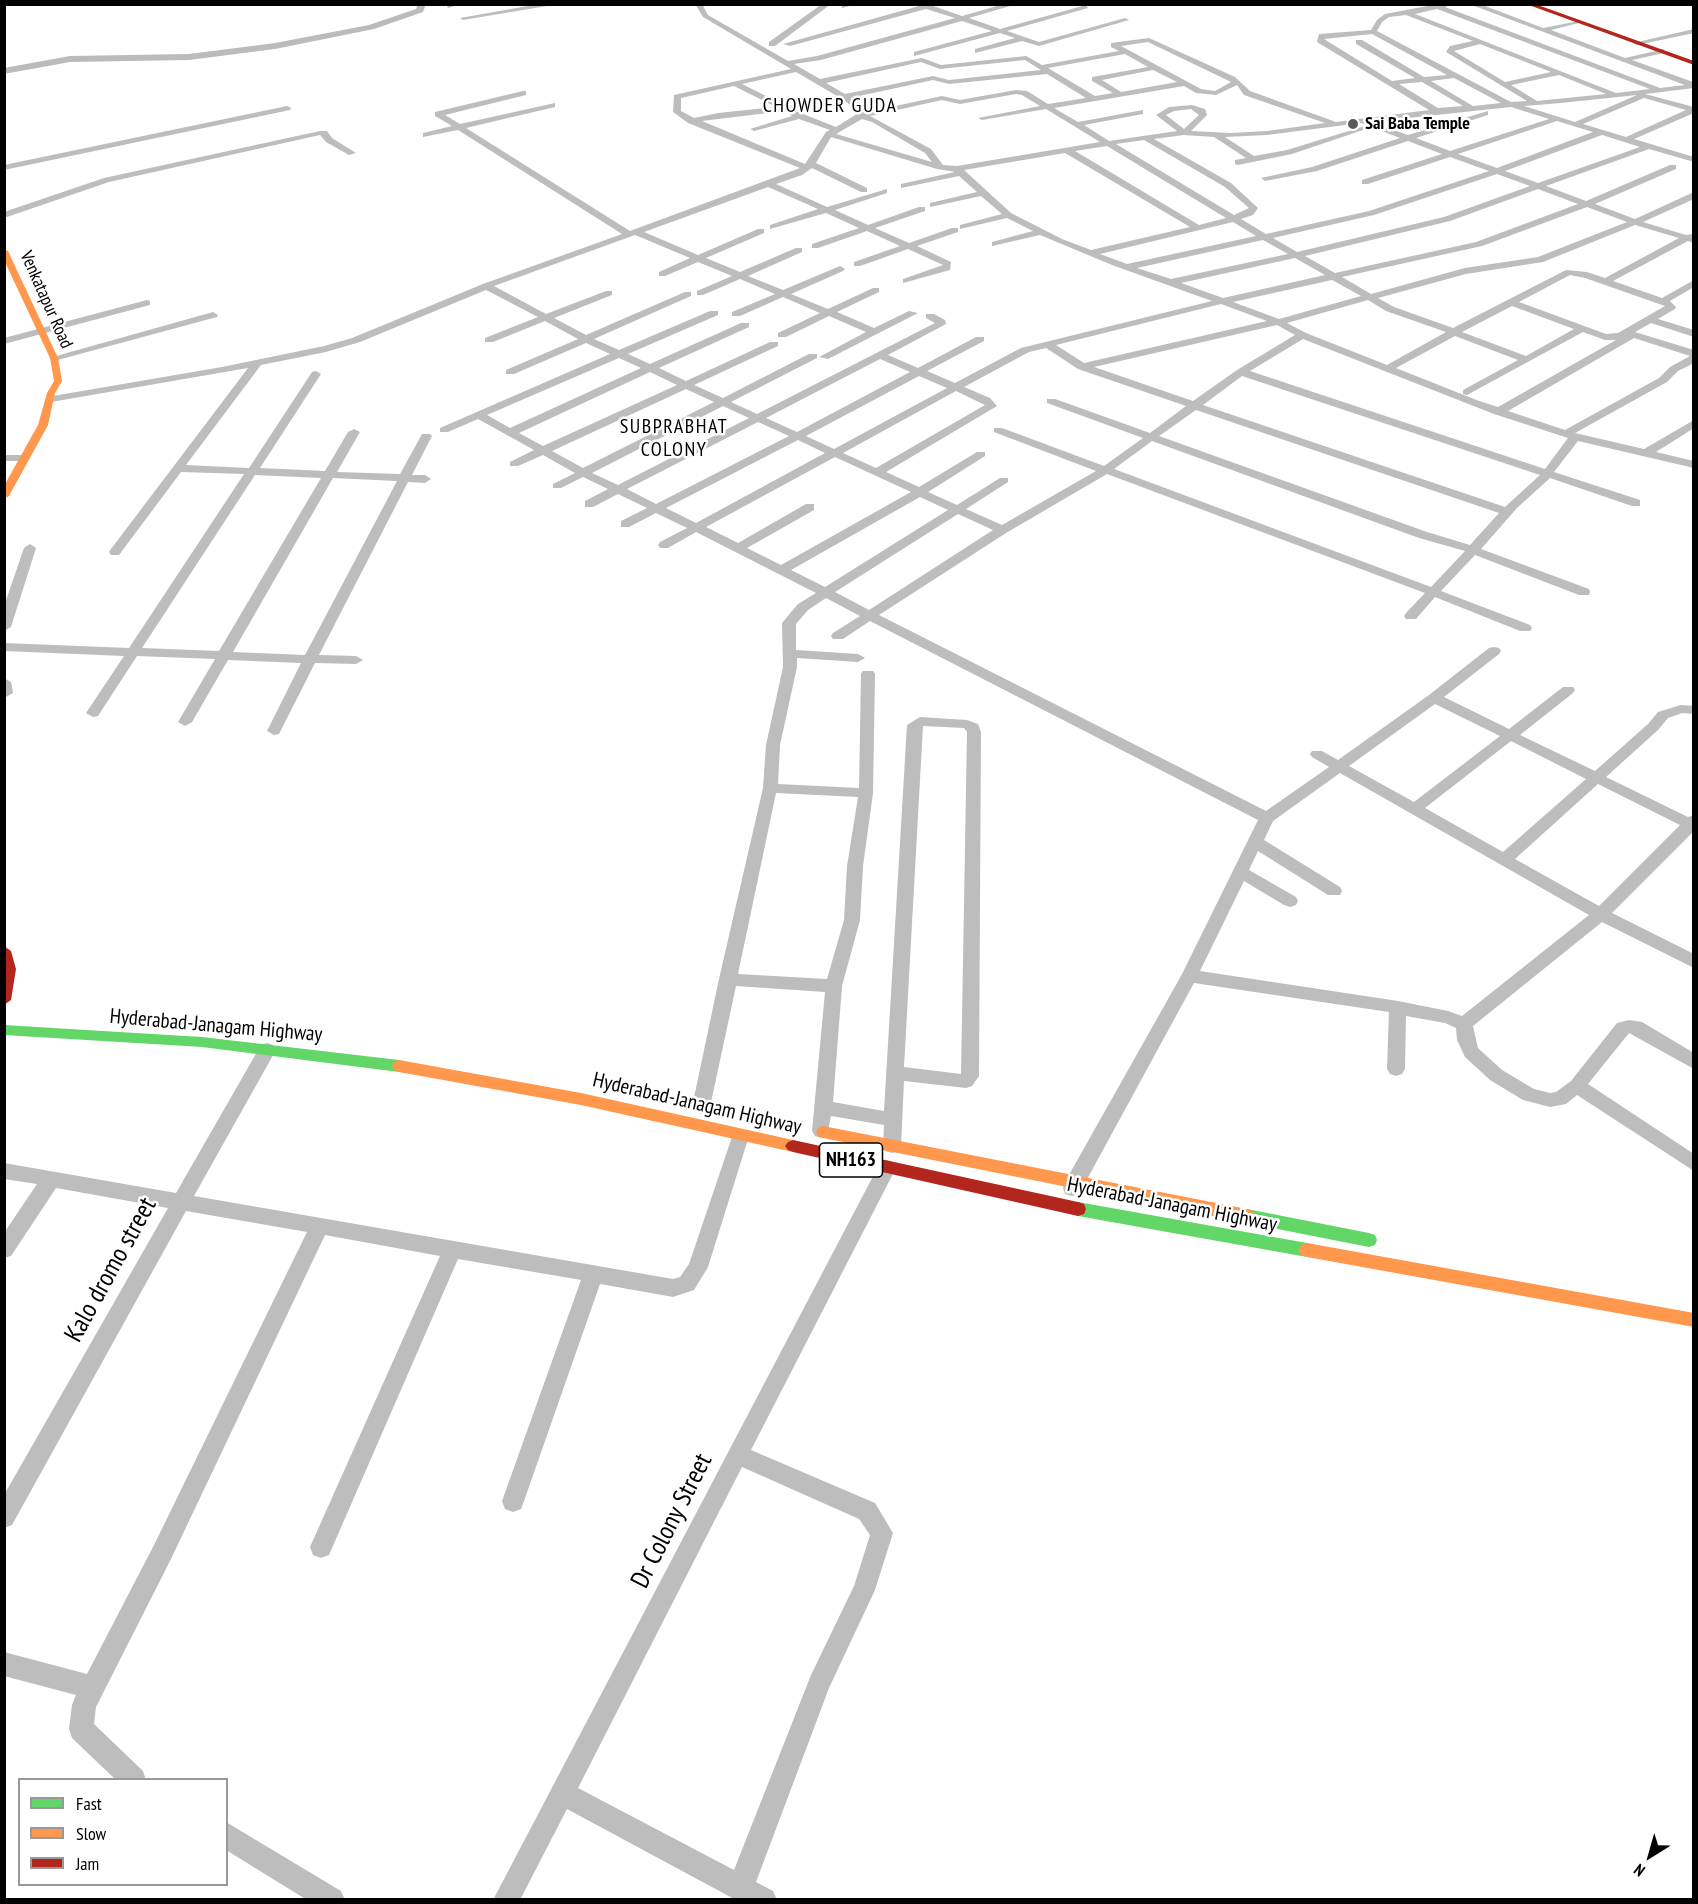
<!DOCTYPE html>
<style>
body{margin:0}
#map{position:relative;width:1698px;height:1904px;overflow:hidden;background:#fff;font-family:"PT Sans Narrow",sans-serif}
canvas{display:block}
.frame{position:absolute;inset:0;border:6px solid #000;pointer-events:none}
.legend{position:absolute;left:18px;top:1778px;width:210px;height:108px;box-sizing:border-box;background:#fff;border:2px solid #999;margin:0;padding:8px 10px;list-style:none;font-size:18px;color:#000}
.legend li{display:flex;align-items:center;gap:12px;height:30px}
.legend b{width:30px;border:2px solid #999}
.north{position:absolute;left:1620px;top:1826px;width:60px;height:60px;-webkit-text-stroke:4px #fff;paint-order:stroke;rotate:217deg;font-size:16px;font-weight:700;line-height:24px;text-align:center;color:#000}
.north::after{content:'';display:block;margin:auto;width:21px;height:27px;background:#000;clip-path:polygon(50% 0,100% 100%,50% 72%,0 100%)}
</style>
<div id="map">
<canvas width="1698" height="1904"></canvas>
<div class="frame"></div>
<ul class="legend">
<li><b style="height:8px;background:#63d668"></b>Fast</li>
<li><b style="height:8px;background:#ff974d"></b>Slow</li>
<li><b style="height:8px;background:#b3261e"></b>Jam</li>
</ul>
<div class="north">N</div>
</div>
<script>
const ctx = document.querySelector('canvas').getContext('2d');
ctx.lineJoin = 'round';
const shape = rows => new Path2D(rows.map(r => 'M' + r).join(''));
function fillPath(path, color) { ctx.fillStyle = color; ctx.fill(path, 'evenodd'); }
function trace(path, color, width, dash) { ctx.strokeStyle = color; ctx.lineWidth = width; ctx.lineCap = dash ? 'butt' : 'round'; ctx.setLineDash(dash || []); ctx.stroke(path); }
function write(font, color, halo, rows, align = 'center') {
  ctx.font = font + ' "PT Sans Narrow",sans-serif'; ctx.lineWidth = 5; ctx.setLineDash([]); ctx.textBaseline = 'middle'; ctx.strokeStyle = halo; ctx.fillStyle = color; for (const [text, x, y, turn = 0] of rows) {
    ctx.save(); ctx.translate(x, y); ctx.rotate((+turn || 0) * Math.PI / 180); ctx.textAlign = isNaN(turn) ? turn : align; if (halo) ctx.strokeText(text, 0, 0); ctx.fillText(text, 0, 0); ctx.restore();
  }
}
fillPath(shape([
 [418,4,426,4,423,12,374,29,275,49,189,60,70,62,4,74,4,68,70,56,189,54,275,43,369,25,416,9,418,4]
]), '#bbb');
fillPath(shape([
 [446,4,461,4,448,8,446,4],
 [539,4,559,4,463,20,460,18,539,4],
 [695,4,702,4,708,15,788,61,817,56,955,18,926,9,790,46,783,44,919,6,916,4,934,4,933,6,962,16,1004,4,1017,4,969,18,1000,29,1086,5,1088,8,1007,31,1039,42,1125,18,1129,20,1039,46,1022,41,975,53,975,49,1015,38,1000,33,914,56,914,52,992,31,962,21,821,60,794,64,820,79,922,58,941,65,1026,56,1042,65,1119,51,1111,47,1111,43,1149,38,1235,77,1250,91,1336,122,1429,110,1317,42,1319,34,1371,30,1377,20,1385,14,1438,4,1454,4,1445,7,1660,88,1685,85,1469,4,1480,4,1543,28,1579,21,1579,23,1551,30,1625,58,1664,49,1664,53,1632,60,1693,82,1694,88,1645,94,1694,107,1694,113,1634,139,1694,157,1694,162,1649,149,1546,186,1586,201,1670,165,1676,165,1676,169,1595,204,1635,219,1694,192,1694,199,1643,222,1686,235,1693,234,1694,243,1688,241,1613,281,1662,298,1694,280,1694,287,1670,301,1676,307,1675,309,1658,319,1694,330,1694,337,1651,323,1635,332,1694,350,1694,363,1678,371,1667,382,1575,433,1644,449,1694,420,1694,428,1656,452,1694,461,1694,468,1578,441,1554,472,1640,500,1640,506,1632,506,1550,478,1517,508,1481,549,1589,589,1590,592,1589,595,1579,595,1475,555,1441,591,1530,625,1532,628,1530,631,1520,631,1435,597,1416,619,1406,619,1404,616,1406,613,1425,593,1107,474,1006,533,879,615,1266,811,1329,767,1312,757,1310,754,1312,751,1322,751,1338,760,1429,695,1489,648,1494,647,1499,648,1501,651,1499,654,1444,697,1509,729,1563,687,1573,687,1575,690,1573,693,1520,735,1595,771,1648,724,1658,712,1681,705,1694,706,1694,714,1682,713,1668,718,1658,730,1606,777,1688,817,1694,815,1694,831,1612,913,1694,954,1694,968,1602,922,1473,1026,1478,1048,1502,1070,1534,1089,1550,1093,1556,1092,1571,1081,1617,1023,1629,1020,1642,1022,1694,1053,1694,1069,1629,1033,1588,1084,1694,1154,1694,1171,1577,1095,1566,1104,1550,1107,1523,1100,1490,1080,1465,1057,1457,1040,1456,1028,1445,1023,1406,1016,1405,1069,1402,1074,1396,1076,1390,1074,1387,1069,1389,1012,1194,983,1079,1194,1072,1196,1065,1194,1063,1188,1065,1182,1181,976,1258,820,870,621,843,639,833,639,831,636,833,633,860,616,826,598,808,610,796,624,796,650,858,654,865,658,858,662,797,658,797,667,780,745,778,784,859,788,861,674,863,671,873,671,875,674,873,793,863,866,860,920,842,986,833,1102,884,1111,907,725,920,717,967,720,978,724,981,732,979,1076,972,1086,966,1088,904,1081,901,1146,899,1151,892,1153,885,1151,883,1146,884,1125,831,1116,827,1136,821,1138,815,1136,812,1131,825,992,736,986,710,1107,707,1112,701,1114,695,1112,692,1107,719,979,763,788,766,745,783,667,782,623,798,604,816,593,696,532,668,548,660,548,658,545,660,542,687,528,656,513,629,527,621,527,621,521,647,508,618,494,593,507,585,507,585,501,608,489,583,477,561,488,553,488,553,484,575,473,543,455,518,466,510,466,510,462,534,450,478,419,448,432,440,432,440,428,610,354,586,343,514,374,506,374,506,370,578,339,545,321,493,342,485,342,485,338,538,317,486,290,360,342,326,352,261,365,186,465,249,468,312,372,316,371,321,374,260,468,325,471,348,432,354,429,360,432,337,472,400,474,422,434,430,434,432,436,412,475,425,475,431,479,425,483,408,482,319,655,356,656,363,660,356,664,315,663,279,734,274,735,267,731,301,663,228,660,192,722,185,726,178,722,215,659,137,656,98,716,93,717,86,713,124,656,4,651,4,643,129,648,244,474,181,472,119,555,111,555,109,552,111,549,248,368,51,402,47,401,47,397,222,367,324,346,352,338,483,284,622,234,458,130,423,137,423,133,452,126,435,116,435,112,523,91,526,91,526,95,445,115,460,124,555,103,555,107,466,128,630,231,800,168,688,123,673,112,674,95,791,69,703,17,695,4],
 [1437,9,1650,89,1616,93,1415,14,1437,9],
 [1406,15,1473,41,1450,46,1446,52,1527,101,1511,102,1377,31,1382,22,1389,17,1406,15],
 [1372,34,1447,75,1424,77,1362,40,1356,40,1356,44,1415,78,1392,81,1324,39,1372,34],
 [1148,42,1229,81,1231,82,1215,91,1201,89,1121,46,1148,42],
 [1480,44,1551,72,1505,82,1454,51,1480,44],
 [1125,54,1148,67,1092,77,1092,81,1113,93,1095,96,1048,68,1125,54],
 [1025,60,1041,70,949,80,933,76,845,94,826,83,921,62,940,69,1025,60],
 [1153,70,1177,82,1121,92,1102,80,1153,70],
 [796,72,837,96,786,106,742,84,796,72],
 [1047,74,1086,98,1048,104,1027,91,1016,90,960,100,942,96,867,112,864,106,850,98,933,80,949,84,1047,74],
 [1559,75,1606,94,1537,101,1511,85,1559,75],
 [1454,78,1501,103,1473,106,1431,81,1454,78],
 [1422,82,1463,106,1438,108,1399,84,1422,82],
 [1237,85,1244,95,1325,123,1267,131,1231,133,1191,131,1207,115,1205,109,1192,105,1169,107,1156,115,1177,131,1109,141,1084,125,1143,114,1143,110,1078,122,1054,108,1184,86,1196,93,1216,95,1237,85],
 [734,86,776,107,718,113,694,118,681,111,681,98,734,86],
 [1016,94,1022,95,1040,106,978,118,982,120,1046,109,1100,142,957,166,943,165,931,149,870,116,942,100,960,104,1016,94],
 [1637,95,1575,122,1524,106,1561,103,1637,95],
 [1644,98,1686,110,1626,137,1583,124,1644,98],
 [842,99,860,112,836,127,793,110,842,99],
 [1511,107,1549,119,1450,151,1416,138,1488,115,1488,111,1408,135,1371,122,1511,107],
 [1191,109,1199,115,1184,129,1166,115,1174,111,1191,109],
 [784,111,792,116,750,129,754,131,799,119,830,130,826,132,805,164,702,121,784,111],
 [862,119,872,122,925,153,932,162,836,134,862,119],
 [1557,121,1593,132,1497,168,1458,154,1557,121],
 [1361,123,1400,138,1312,167,1261,178,1265,181,1317,171,1408,141,1442,154,1362,180,1362,184,1368,184,1450,157,1489,171,1369,211,1266,234,1241,219,1253,215,1258,208,1231,183,1154,139,1184,135,1214,137,1246,158,1235,160,1235,164,1238,165,1292,154,1369,128,1365,126,1287,150,1254,156,1225,137,1267,135,1361,123],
 [1602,135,1640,147,1538,183,1505,171,1602,135],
 [831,137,937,169,955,172,901,184,901,188,959,176,977,192,930,203,930,207,981,196,1002,214,960,225,960,229,1007,218,1033,231,992,242,992,246,1040,235,1112,265,1212,301,1021,348,955,383,927,371,984,341,984,337,976,337,918,368,888,355,946,324,945,320,934,314,926,314,926,318,935,323,757,414,731,402,817,358,817,354,809,354,723,398,694,385,778,346,778,342,770,342,686,381,659,368,749,327,749,323,741,323,650,364,628,354,718,315,718,311,710,311,619,350,594,339,691,296,691,292,685,292,586,335,554,318,612,295,612,291,606,291,546,314,494,286,635,235,690,258,659,272,659,276,665,276,698,262,732,276,697,291,697,295,703,295,740,279,775,294,732,312,732,316,740,316,783,297,820,313,778,333,778,337,786,337,829,316,866,332,819,357,828,359,918,313,909,311,874,328,837,312,879,292,879,288,873,288,828,309,791,294,843,271,845,269,840,266,783,290,748,276,802,252,802,248,796,248,740,272,706,258,764,233,764,229,758,229,698,255,644,232,768,187,818,209,770,225,770,229,826,213,859,228,812,244,812,248,818,248,867,231,900,246,854,262,854,266,860,266,908,249,943,265,903,279,903,283,950,270,951,262,917,246,958,232,958,228,952,228,909,243,875,228,925,211,925,207,919,207,868,225,835,210,887,193,887,189,827,207,776,184,802,175,812,168,861,192,867,192,867,188,816,163,831,137],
 [1144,140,1225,187,1249,208,1234,215,1116,144,1144,140],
 [1107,146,1226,218,1199,225,1075,151,1107,146],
 [1065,153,1190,227,1091,250,1062,239,1011,213,964,170,1065,153],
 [1497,174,1530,186,1444,217,1297,252,1273,238,1374,215,1497,174],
 [1538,189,1578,204,1476,242,1335,273,1305,256,1450,221,1538,189],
 [1587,207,1627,222,1538,257,1465,268,1371,294,1342,277,1482,246,1587,207],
 [1233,222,1256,236,1127,264,1100,254,1233,222],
 [1635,225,1679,238,1605,278,1587,272,1566,270,1453,328,1394,307,1378,298,1466,274,1543,262,1635,225],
 [1263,240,1288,254,1171,279,1137,268,1263,240],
 [1295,258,1325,275,1223,298,1181,283,1295,258],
 [1570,275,1585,278,1665,306,1618,333,1606,334,1519,302,1570,275],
 [1332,280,1361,296,1279,319,1233,302,1332,280],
 [1368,300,1386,311,1446,332,1387,365,1306,333,1287,323,1368,300],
 [1221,304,1267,321,1084,363,1056,345,1221,304],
 [1512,306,1574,329,1526,356,1462,332,1512,306],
 [1277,325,1295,335,1237,370,1193,401,1094,367,1277,325],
 [1583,332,1605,340,1616,340,1498,407,1479,401,1396,368,1455,336,1518,360,1463,390,1463,394,1467,395,1583,332],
 [1634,338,1690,356,1670,367,1659,378,1565,430,1508,411,1634,338],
 [1303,339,1494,414,1568,438,1545,469,1250,371,1303,339],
 [1046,348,1078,369,1186,406,1150,433,1055,399,1047,399,1047,403,1143,438,1104,466,1002,428,994,428,994,432,1096,471,1002,525,966,509,1008,482,1008,478,1000,478,957,505,928,492,985,456,985,452,977,452,919,487,886,472,997,406,990,398,964,387,1029,352,1046,348],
 [619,358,641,368,510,428,487,415,619,358],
 [880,359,910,372,797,432,766,418,880,359],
 [650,372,677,385,543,446,519,433,650,372],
 [919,376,947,388,834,449,806,436,919,376],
 [1242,376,1540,475,1505,507,1203,405,1242,376],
 [686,389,714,402,583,468,552,451,686,389],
 [956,391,985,405,876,468,843,453,956,391],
 [723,406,749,418,618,485,592,473,723,406],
 [1196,410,1499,513,1470,545,1427,532,1159,436,1196,410],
 [758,422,789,436,656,504,627,489,758,422],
 [798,440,825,453,696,523,666,508,798,440],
 [1152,441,1419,538,1465,551,1431,587,1114,469,1152,441],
 [835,457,911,492,781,565,747,548,814,510,814,504,806,504,738,543,706,527,835,457],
 [255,475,321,478,219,651,142,648,255,475],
 [333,478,397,481,305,655,233,652,333,478],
 [920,497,948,510,825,587,791,570,920,497],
 [958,514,993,530,869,610,835,592,958,514],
 [1435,704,1500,736,1414,802,1349,766,1435,704],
 [923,726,964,728,967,732,961,1074,904,1067,923,726],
 [1511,741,1586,779,1503,852,1425,808,1511,741],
 [1340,773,1589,915,1462,1016,1448,1011,1398,1001,1200,971,1244,881,1284,905,1290,907,1296,905,1298,901,1296,897,1249,870,1258,851,1328,895,1340,895,1342,891,1340,887,1264,840,1273,821,1340,773],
 [1598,784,1680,825,1599,906,1515,859,1598,784],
 [776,793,858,797,847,866,844,920,827,979,738,974,776,793],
 [822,4,831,4,775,46,769,46,769,42,822,4],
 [845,4,857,4,842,8,842,6,845,4],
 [1694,29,1694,33,1637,45,1633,43,1694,29],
 [287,106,291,108,290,110,4,170,4,165,287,106],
 [320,131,327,131,332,138,356,153,349,155,326,142,320,135,109,182,4,218,4,212,104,178,320,131],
 [147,300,150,301,150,305,4,344,4,338,147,300],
 [213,312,218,315,217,317,54,361,49,358,213,312],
 [4,455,24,455,30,458,24,461,4,461,4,455],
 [30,544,36,548,11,627,4,631,4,606,24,548,30,544],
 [4,678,11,682,13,693,6,697,4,678],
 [267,1043,273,1045,276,1050,194,1196,673,1279,680,1277,689,1264,734,1131,740,1129,746,1131,749,1136,708,1267,694,1290,673,1297,600,1284,524,1501,521,1509,513,1512,505,1509,502,1501,581,1280,458,1259,329,1555,321,1558,313,1555,310,1547,440,1256,325,1235,170,1561,96,1707,94,1724,143,1771,146,1780,116,1780,72,1738,69,1729,72,1705,76,1695,4,1676,4,1652,87,1674,154,1545,307,1232,186,1211,12,1525,4,1528,4,1495,168,1208,56,1188,11,1256,4,1258,4,1233,37,1184,4,1179,4,1163,176,1193,261,1045,267,1043],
 [887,1160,894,1163,896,1168,751,1450,875,1503,893,1533,875,1590,829,1688,756,1882,773,1891,777,1900,736,1900,567,1809,520,1900,493,1900,880,1163,887,1160],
 [742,1467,859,1519,870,1535,854,1586,811,1675,734,1870,578,1788,742,1467],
 [226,1822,341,1891,345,1900,307,1900,226,1850,226,1822]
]), '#bdbdbd');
fillPath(shape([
 [4,1025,202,1037,399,1060,404,1062,406,1066,404,1070,399,1072,202,1047,4,1035,4,1025],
 [1078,1202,1307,1243,1313,1245,1315,1250,1313,1255,1307,1257,1078,1216,1072,1214,1070,1209,1072,1204,1078,1202],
 [1247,1209,1369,1233,1375,1235,1377,1240,1375,1245,1369,1247,1247,1223,1241,1221,1239,1216,1241,1211,1247,1209]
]), '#63d668');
fillPath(shape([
 [4,249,8,251,58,358,62,381,55,393,48,425,9,496,4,499,4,486,38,425,47,393,54,381,50,358,4,260,4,249],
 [399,1060,581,1093,793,1140,798,1142,801,1146,798,1150,793,1152,581,1105,399,1072,394,1070,392,1066,394,1062,399,1060],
 [823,1126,1247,1209,1253,1211,1255,1216,1253,1221,1247,1223,823,1138,818,1136,816,1132,818,1128,823,1126],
 [1307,1243,1694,1313,1694,1327,1307,1257,1301,1255,1299,1250,1301,1245,1307,1243]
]), '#ff974d');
fillPath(shape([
 [1535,4,1694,61,1694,65,1526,4,1535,4],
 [4,946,11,951,16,969,11,1000,4,1005,4,946],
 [793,1140,1078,1202,1084,1204,1086,1209,1084,1214,1078,1216,793,1152,788,1150,785,1146,788,1142,793,1140]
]), '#b3261e');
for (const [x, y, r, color] of [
 [1353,124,6,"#595959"]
]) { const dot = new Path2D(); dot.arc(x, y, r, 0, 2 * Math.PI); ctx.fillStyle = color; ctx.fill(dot); trace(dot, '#fff', 2); }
write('bold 18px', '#000', '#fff', [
 ["Sai Baba Temple",1365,124]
], 'left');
write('18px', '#000', '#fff', [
 ["Venkatapur Road",46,300,66]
]);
ctx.letterSpacing = '1.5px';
write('20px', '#000', '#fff', [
 ["CHOWDER GUDA",830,106],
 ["SUBPRABHAT",674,427],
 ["COLONY",674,450]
]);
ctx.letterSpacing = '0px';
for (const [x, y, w] of [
 [851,1160,63]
]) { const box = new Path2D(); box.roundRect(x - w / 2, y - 17, w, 34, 4.5); ctx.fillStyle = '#fff'; ctx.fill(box); trace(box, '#000', 1.5); }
write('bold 20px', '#000', null, [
 ["NH163",851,1160]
]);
write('21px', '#000', '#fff', [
 ["Hyderabad-Janagam Highway",216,1026,5],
 ["Hyderabad-Janagam Highway",697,1104,13],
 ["Hyderabad-Janagam Highway",1172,1205,11]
]);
write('26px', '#000', '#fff', [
 ["Kalo dromo street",111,1270,-61],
 ["Dr Colony Street",672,1521,-63]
]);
</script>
